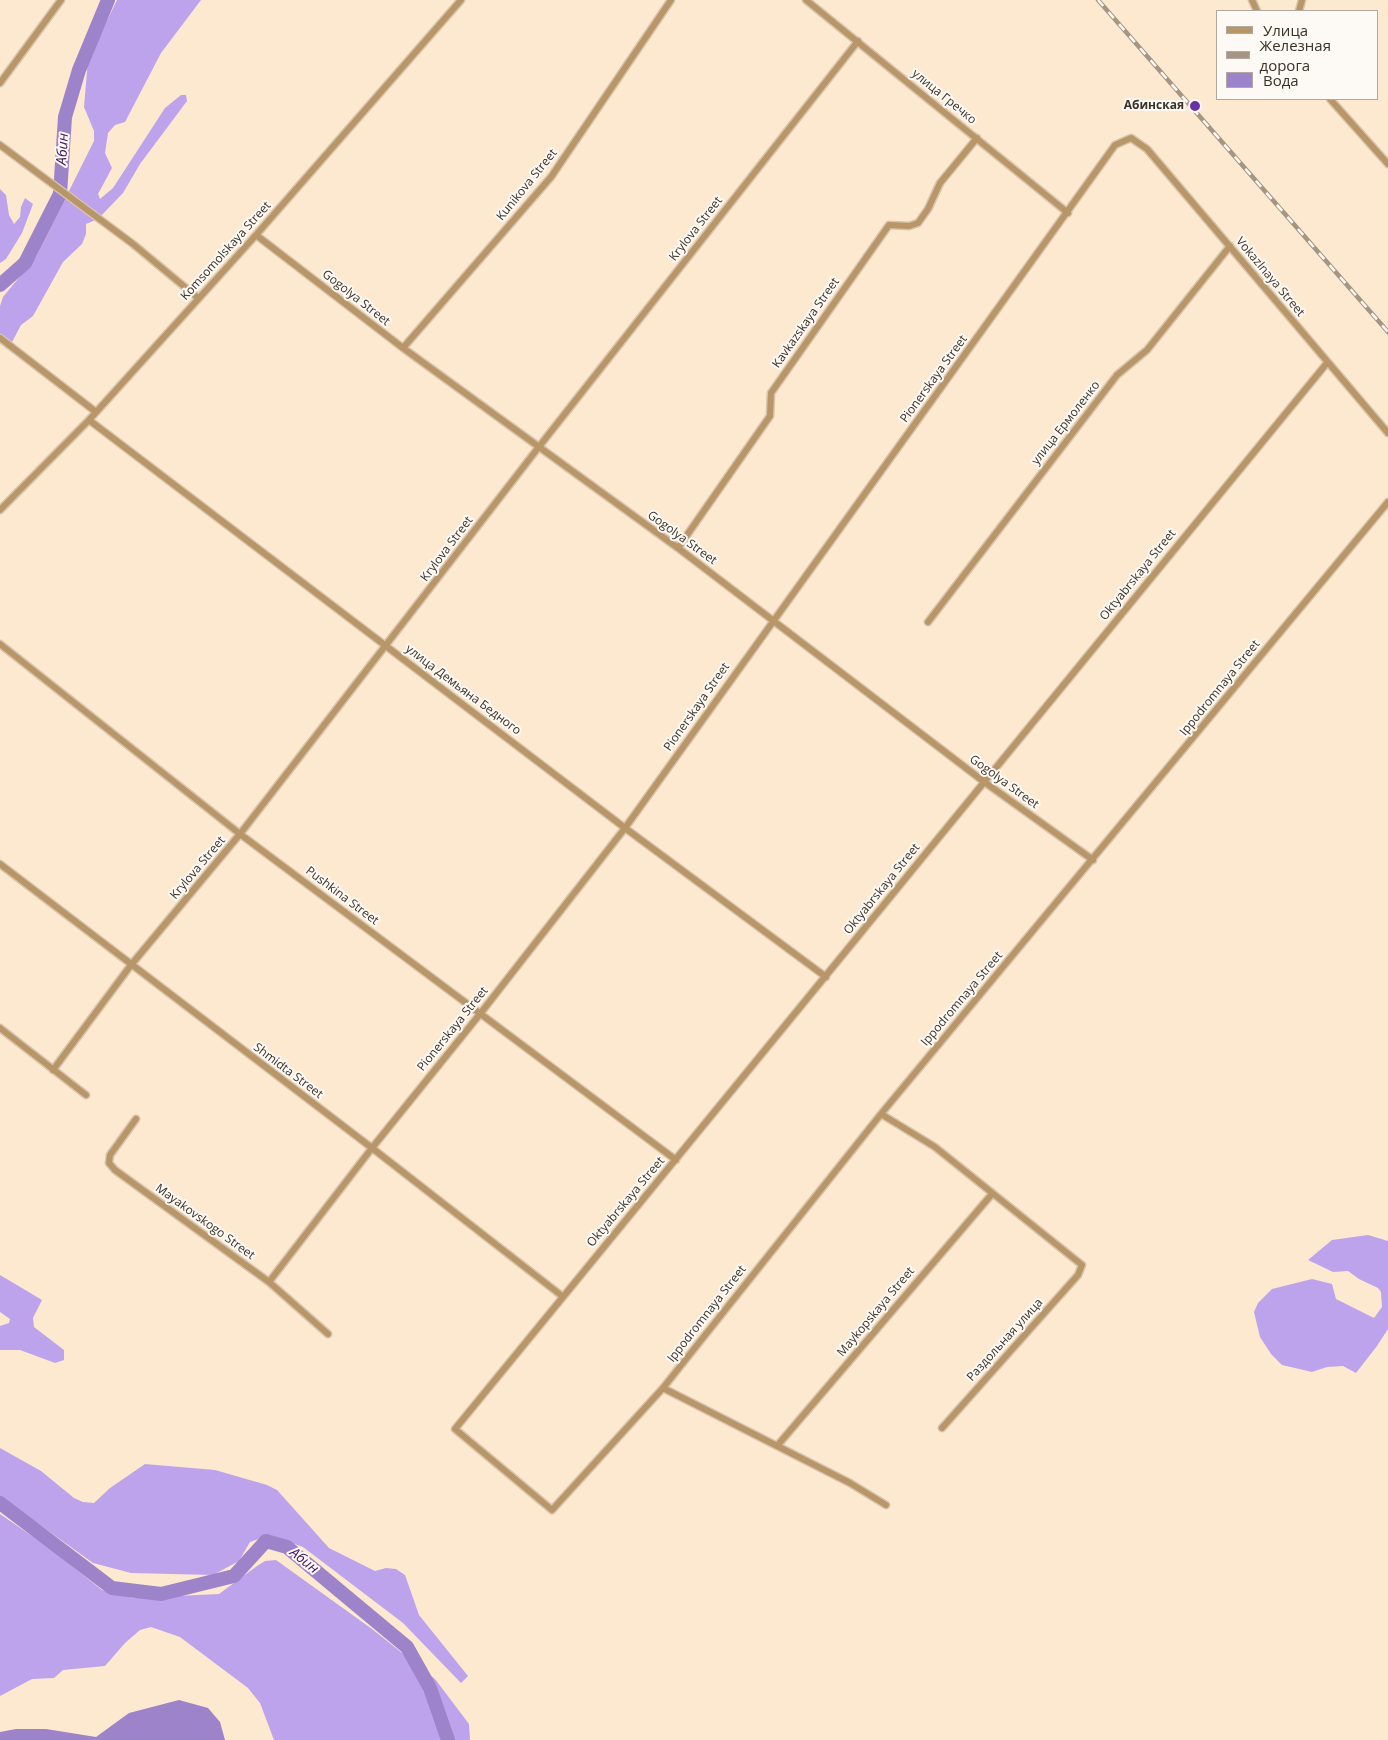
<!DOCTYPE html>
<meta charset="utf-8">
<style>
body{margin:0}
#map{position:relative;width:1388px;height:1740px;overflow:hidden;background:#fde9d0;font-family:"Open Sans",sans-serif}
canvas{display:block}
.legend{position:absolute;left:1216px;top:10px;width:162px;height:90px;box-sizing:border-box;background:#fdf9f4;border:1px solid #afa9a2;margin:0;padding:6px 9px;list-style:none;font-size:15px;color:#3a3228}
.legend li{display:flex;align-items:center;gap:10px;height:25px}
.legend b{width:25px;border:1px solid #afa9a2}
</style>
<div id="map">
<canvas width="1388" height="1740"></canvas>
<ul class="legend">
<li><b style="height:6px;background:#b99668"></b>Улица</li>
<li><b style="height:6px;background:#a59684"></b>Железная дорога</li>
<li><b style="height:14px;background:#9d83c9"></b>Вода</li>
</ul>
</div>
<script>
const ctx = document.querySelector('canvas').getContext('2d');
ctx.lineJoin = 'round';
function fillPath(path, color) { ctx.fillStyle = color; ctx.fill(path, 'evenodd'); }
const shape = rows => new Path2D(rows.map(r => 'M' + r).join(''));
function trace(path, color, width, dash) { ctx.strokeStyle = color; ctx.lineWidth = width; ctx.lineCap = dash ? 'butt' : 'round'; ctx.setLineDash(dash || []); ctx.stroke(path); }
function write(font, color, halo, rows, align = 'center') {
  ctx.font = font + ' "Open Sans",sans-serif'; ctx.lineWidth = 4; ctx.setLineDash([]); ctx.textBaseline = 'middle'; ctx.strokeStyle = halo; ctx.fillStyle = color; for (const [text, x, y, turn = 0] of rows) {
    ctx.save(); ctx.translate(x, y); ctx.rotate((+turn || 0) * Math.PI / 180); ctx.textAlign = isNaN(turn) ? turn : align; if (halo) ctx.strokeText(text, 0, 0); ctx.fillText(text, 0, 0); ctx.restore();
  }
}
fillPath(shape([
 [117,0,201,0,161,53,125,122,115,125,108,133,105,153,112,168,98,194,100,199,113,188,165,108,181,95,186,95,187,101,140,164,123,193,98,219,86,224,86,234,82,244,63,262,33,316,21,325,11,344,0,337,0,306,3,297,36,257,94,141,94,131,84,107,88,60],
 [0,189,6,195,9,215,14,224,20,217,21,207,25,198,33,204,22,233,6,259,0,263],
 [1368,1235,1388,1241,1388,1329,1377,1346,1356,1373,1343,1366,1327,1367,1312,1372,1282,1365,1271,1354,1260,1337,1254,1312,1258,1303,1272,1289,1312,1279,1332,1284,1336,1299,1374,1318,1382,1307,1381,1292,1378,1288,1359,1279,1348,1271,1333,1272,1308,1260,1332,1240],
 [0,1275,42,1300,33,1318,34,1327,64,1350,64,1360,55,1363,20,1350,0,1350,0,1326,9,1323,10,1319,0,1312],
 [0,1448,41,1471,74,1498,83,1502,94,1503,110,1488,145,1464,215,1470,267,1485,277,1490,329,1548,375,1571,386,1568,396,1569,405,1575,419,1615,468,1676,461,1683,403,1623,303,1547,270,1535,250,1542,239,1561,213,1575,131,1573,93,1563,0,1496],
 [0,1514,48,1547,102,1590,134,1598,219,1594,257,1566,265,1561,276,1560,372,1629,435,1679,469,1724,470,1740,274,1740,260,1703,248,1688,180,1637,151,1627,140,1630,125,1643,105,1666,63,1670,54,1678,32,1679,0,1696]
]), '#bda3ec');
fillPath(shape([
 [179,1700,208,1708,220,1722,225,1740,0,1740,0,1732,16,1729,46,1729,96,1737,129,1713]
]), '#9d83c9');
trace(shape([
 [0,285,25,263,60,194,65,117,79,70,108,0],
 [0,1503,112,1588,161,1594,234,1576,266,1541,287,1547,407,1647,430,1688,448,1740]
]), '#9d83c9', 14);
const minor = shape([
 [806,0,1068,213],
 [1252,0,1257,11],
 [1299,11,1302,0],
 [0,83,61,0],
 [1330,99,1388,164],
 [0,145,133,244,198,298],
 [256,235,403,348,678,548,983,781,1093,860],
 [0,338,96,412],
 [403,348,551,177,671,0],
 [1327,363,455,1429,552,1510,663,1388,881,1114,1388,502],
 [89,420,625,828,826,977],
 [0,510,89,420,256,235,461,0],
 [678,548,770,416,771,393,889,225,909,226,918,223,928,209,940,183,977,138],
 [928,622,1117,375,1147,350,1230,246],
 [0,644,240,834,676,1160],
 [0,864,372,1148,562,1296],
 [0,1028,86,1095],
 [53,1070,131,965,240,834,538,448,858,41],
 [881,1114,935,1147,1082,1265,1078,1275,942,1428],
 [136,1119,110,1155,109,1163,115,1170,269,1282,328,1334],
 [269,1282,372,1148,480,1014,625,828,1115,145,1131,138,1147,149,1388,433],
 [663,1388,850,1483,886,1505],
 [777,1446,992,1194]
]);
trace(minor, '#d6c4ae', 9);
trace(minor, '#b99668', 6);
const rail = shape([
 [1098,0,1388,332]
]);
trace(rail, '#a59684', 4.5);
trace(rail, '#fdf9f4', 2.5, [8]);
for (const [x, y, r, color] of [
 [1195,106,6,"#6831a8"]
]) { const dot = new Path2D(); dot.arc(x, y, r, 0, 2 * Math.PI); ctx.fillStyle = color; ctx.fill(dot); trace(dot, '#fdf9f4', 2); }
write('12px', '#3a3228', '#fdf9f4', [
 ["улица Гречко",944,97,39],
 ["Kunikova Street",527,185,-51],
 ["Krylova Street",696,229,-52],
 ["Komsomolskaya Street",226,251,-48],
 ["Vokazlnaya Street",1270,277,50],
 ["Gogolya Street",356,298,38],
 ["Kavkazskaya Street",806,323,-55],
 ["Pionerskaya Street",934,379,-54],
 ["улица Ермоленко",1066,423,-52],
 ["Gogolya Street",682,538,36],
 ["Krylova Street",447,549,-53],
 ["Oktyabrskaya Street",1138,575,-51],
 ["Ippodromnaya Street",1220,688,-51],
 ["улица Демьяна Бедного",463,690,37],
 ["Pionerskaya Street",697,707,-55],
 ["Gogolya Street",1004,782,36],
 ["Krylova Street",198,868,-50],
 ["Oktyabrskaya Street",882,889,-51],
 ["Pushkina Street",342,896,37],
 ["Ippodromnaya Street",962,999,-50],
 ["Pionerskaya Street",453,1029,-51],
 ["Shmidta Street",288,1071,37],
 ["Oktyabrskaya Street",626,1202,-50],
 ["Mayakovskogo Street",205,1222,36],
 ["Maykopskaya Street",876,1312,-50],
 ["Ippodromnaya Street",707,1314,-52],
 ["Раздольная улица",1005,1340,-48]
]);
write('bold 12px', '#3a3228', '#fdf9f4', [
 ["Абинская",1184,106]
], 'right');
write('italic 14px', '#3b1266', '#fdf9f4', [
 ["Абин",63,149,-86],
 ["Абин",304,1561,39]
]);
</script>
